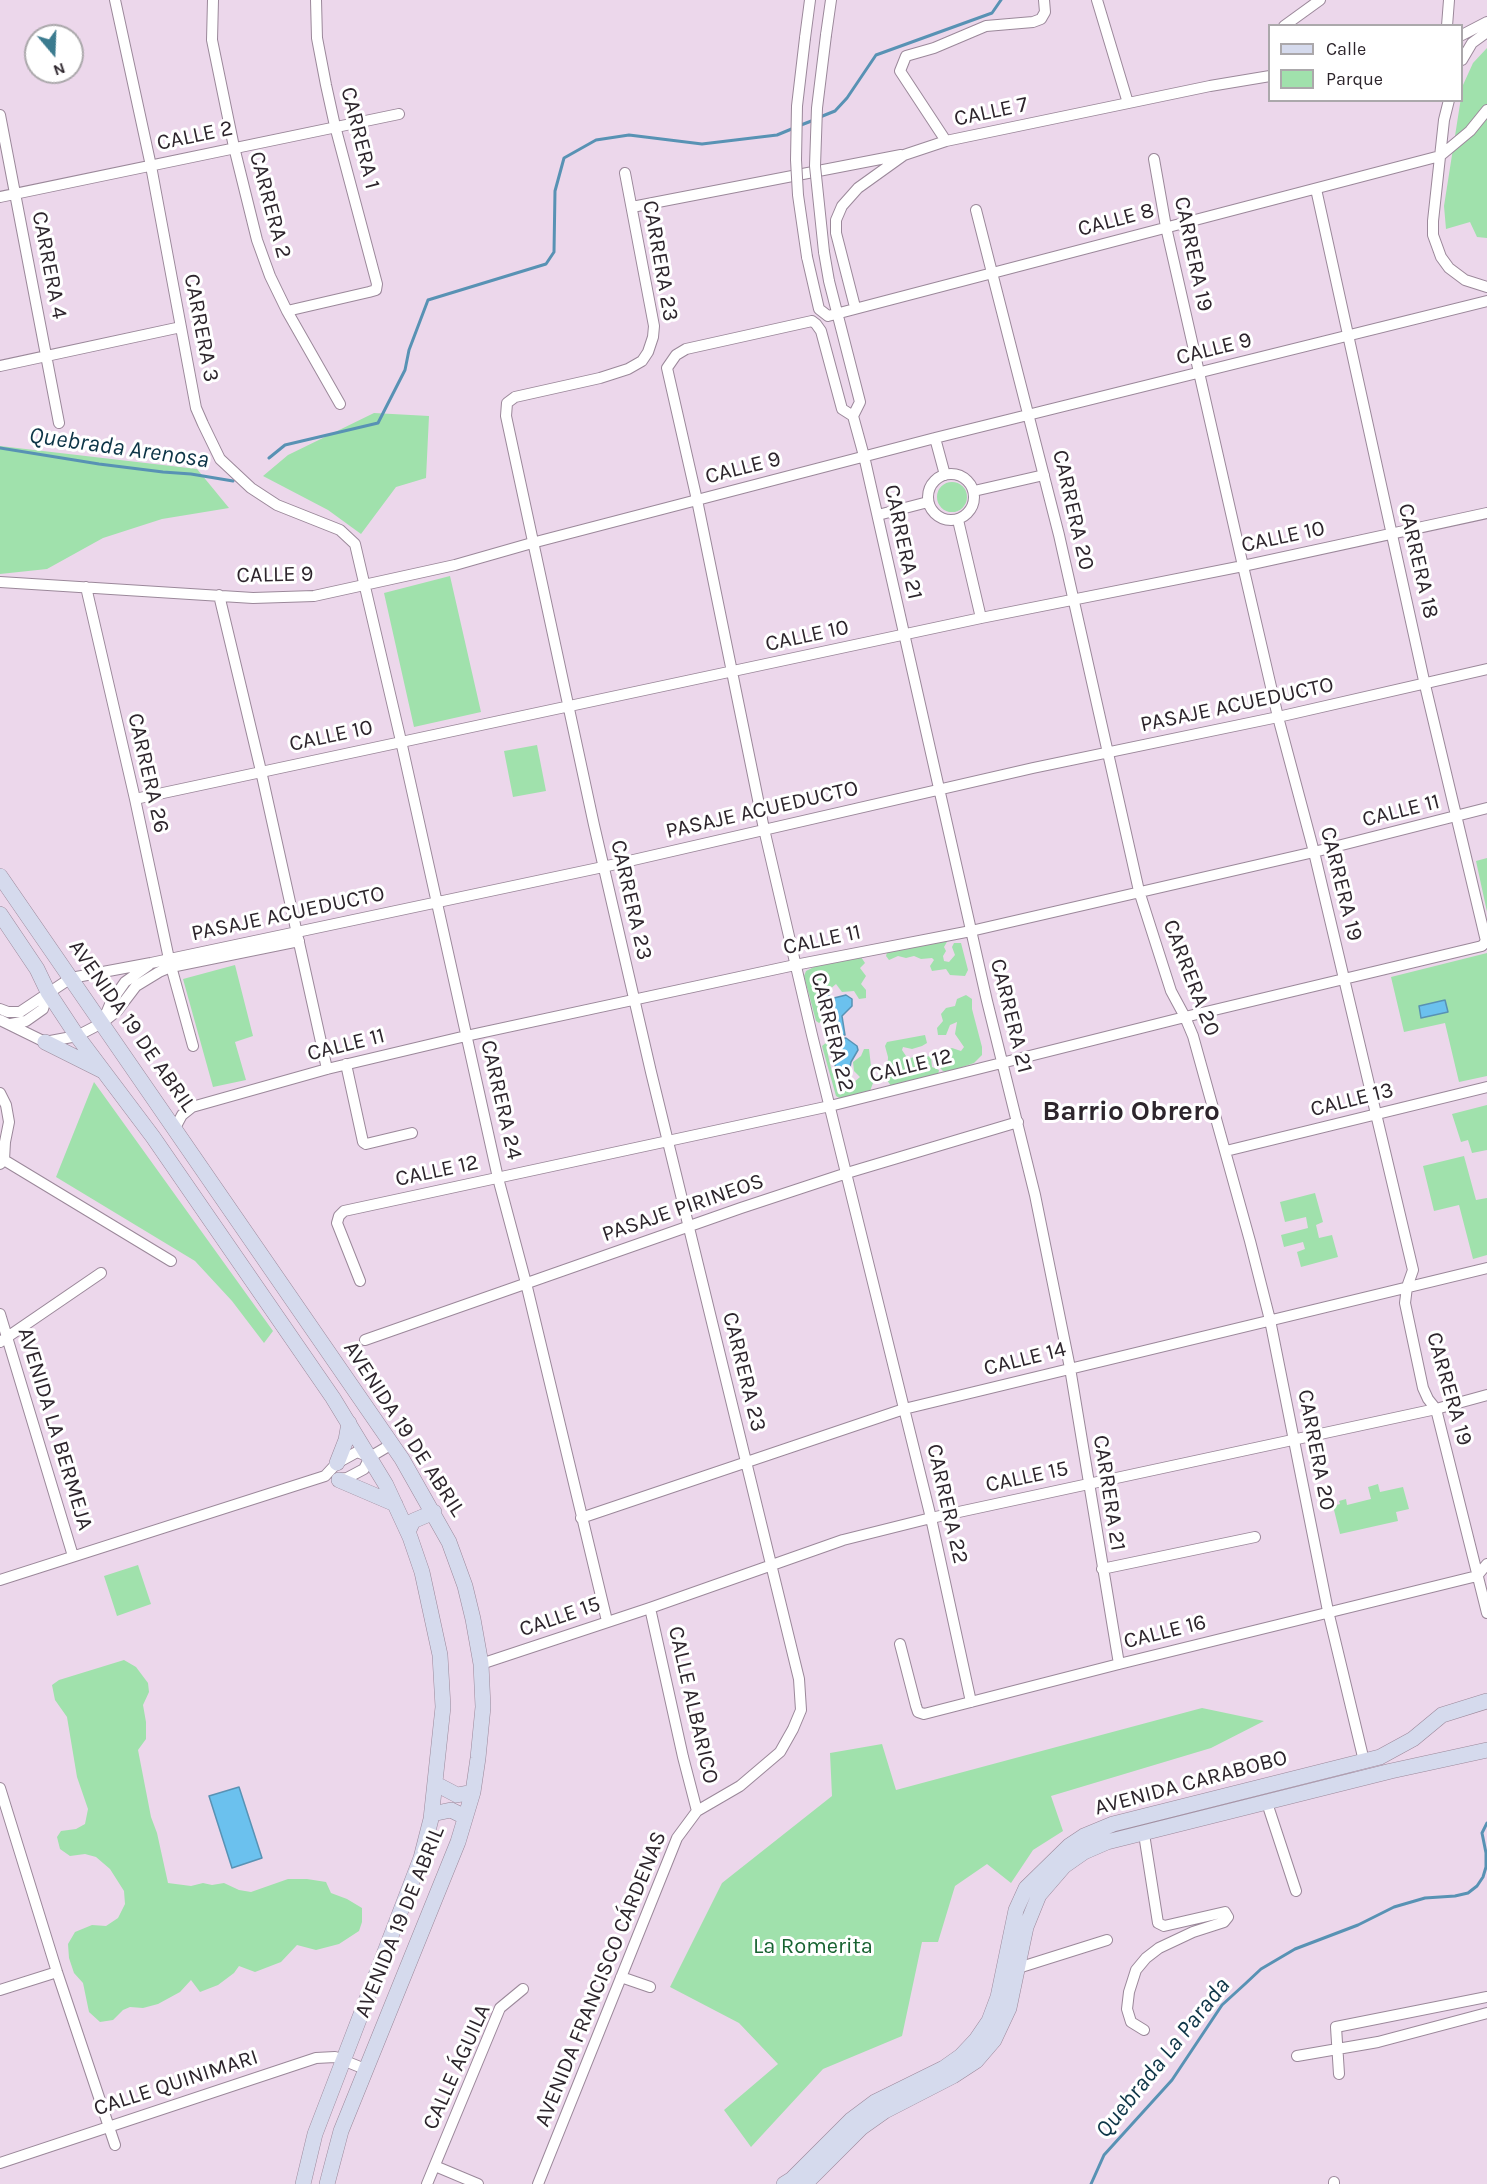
<!DOCTYPE html>
<meta charset="utf-8">
<style>
body{margin:0}
#map{position:relative;width:1487px;height:2184px;overflow:hidden;background:#ecd7eb;font-family:Karla,sans-serif}
canvas{display:block}
.legend{position:absolute;left:1268px;top:24px;width:195px;height:78px;box-sizing:border-box;background:#fff;border:2px solid #aba8ab;margin:0;padding:8px 10px;list-style:none;font-size:18px;color:#2d252c}
.legend li{display:flex;align-items:center;gap:12px;height:30px}
.legend b{width:30px;border:2px solid #aba8ab}
.north{position:absolute;left:24px;top:24px;width:60px;height:60px;box-sizing:border-box;background:#fff;border:2px solid #aba8ab;border-radius:50%;rotate:161deg;font-size:16px;font-weight:700;line-height:24px;text-align:center;color:#2d252c}
.north::after{content:'';display:block;margin:auto;width:21px;height:27px;background:#3b7b8f;clip-path:polygon(50% 0,100% 100%,50% 72%,0 100%)}
</style>
<div id="map">
<canvas width="1487" height="2184"></canvas>
<ul class="legend">
<li><b style="height:8px;background:#d5daed"></b>Calle</li>
<li><b style="height:16px;background:#a0e1ac"></b>Parque</li>
</ul>
<div class="north">N</div>
</div>
<script>
const ctx = document.querySelector('canvas').getContext('2d');
ctx.lineJoin = 'round';
function fillPath(path, color) { ctx.fillStyle = color; ctx.fill(path, 'evenodd'); }
const shape = rows => new Path2D(rows.map(r => 'M' + r).join(''));
function trace(path, color, width, dash) { ctx.strokeStyle = color; ctx.lineWidth = width; ctx.lineCap = dash ? 'butt' : 'round'; ctx.setLineDash(dash || []); ctx.stroke(path); }
function write(font, color, halo, rows, align = 'center') {
  ctx.font = font + ' Karla,sans-serif'; ctx.lineWidth = 6; ctx.setLineDash([]); ctx.textBaseline = 'middle'; ctx.strokeStyle = halo; ctx.fillStyle = color; for (const [text, x, y, turn = 0] of rows) {
    ctx.save(); ctx.translate(x, y); ctx.rotate((+turn || 0) * Math.PI / 180); ctx.textAlign = isNaN(turn) ? turn : align; if (halo) ctx.strokeText(text, 0, 0); ctx.fillText(text, 0, 0); ctx.restore();
  }
}
fillPath(shape([
 [1487,48,1487,238,1477,237,1470,222,1446,229,1444,206,1463,85,1473,63],
 [374,413,429,416,426,478,396,487,361,534,328,510,263,476,288,455],
 [0,446,197,469,229,508,162,519,103,538,47,569,0,574],
 '937 497a15 15 0 1 1 30 0a15 15 0 1 1-30 0Z',
 [450,576,481,712,414,727,384,593],
 [537,745,546,791,513,797,504,751],
 [1487,858,1487,912,1476,861],
 [948,940,944,947,946,951,943,956,944,961,949,962,955,955,952,947,954,943,961,943,968,970,965,976,950,975,946,969,932,971,930,966,934,960,932,958,921,959,914,956,906,958,898,956,889,960,886,956,888,949],
 [1487,953,1487,1076,1459,1082,1445,1023,1404,1032,1391,977],
 [861,957,865,963,860,968,866,976,861,984,866,990,866,998,859,999,854,991,842,992,836,984,829,990,820,990,816,993,815,1001,820,1008,823,1020,819,1023,816,1021,804,976,806,971,816,966],
 [235,965,253,1036,235,1042,246,1080,213,1087,183,979],
 [966,995,972,999,972,1009,982,1047,982,1055,974,1063,948,1072,943,1071,937,1065,936,1056,938,1051,952,1048,961,1051,964,1047,955,1034,957,1022,950,1025,946,1035,938,1035,937,1028,943,1021,941,1014,946,1008,955,1006,957,999],
 [925,1035,927,1043,922,1046,912,1049,903,1047,902,1050,908,1059,921,1054,931,1057,932,1067,939,1070,938,1075,891,1086,887,1080,888,1057,885,1046,887,1042],
 [827,1042,834,1044,833,1051,828,1055,832,1072,838,1082,853,1083,860,1077,854,1071,853,1062,861,1056,864,1049,869,1049,873,1083,870,1091,841,1099,836,1096,822,1046],
 [94,1082,273,1331,264,1343,232,1301,195,1261,56,1177],
 [1487,1105,1487,1150,1472,1153,1468,1140,1461,1142,1452,1114],
 [1464,1156,1476,1200,1487,1198,1487,1255,1473,1259,1459,1205,1434,1211,1423,1166],
 [1315,1193,1323,1222,1316,1225,1319,1238,1332,1235,1338,1257,1301,1267,1297,1252,1305,1249,1303,1242,1284,1247,1281,1235,1308,1228,1306,1217,1285,1222,1280,1202],
 [1378,1484,1380,1492,1403,1487,1409,1509,1396,1512,1398,1521,1340,1534,1333,1506,1340,1504,1339,1501,1346,1499,1347,1505,1371,1499,1368,1487],
 [138,1565,151,1604,117,1616,104,1576],
 [124,1660,136,1667,148,1683,149,1692,143,1705,146,1722,146,1739,138,1750,151,1817,157,1833,168,1883,191,1886,203,1883,212,1885,224,1883,239,1890,251,1892,288,1879,307,1879,326,1882,331,1893,347,1899,362,1908,362,1922,359,1931,339,1944,316,1950,297,1945,281,1962,255,1972,239,1966,234,1973,218,1985,200,1992,191,1980,180,1992,158,2004,143,2008,130,2007,123,2010,113,2020,100,2022,89,2012,83,1983,74,1973,69,1958,68,1944,75,1932,92,1925,106,1926,118,1918,125,1904,124,1891,110,1869,96,1857,85,1854,70,1856,60,1849,57,1837,61,1831,76,1829,85,1824,88,1809,77,1777,67,1717,55,1700,52,1685,59,1680],
 [1202,1708,1264,1721,1211,1748,1051,1796,1063,1831,1033,1850,1011,1883,987,1864,955,1886,938,1942,922,1942,902,2036,823,2069,751,2147,724,2110,778,2064,739,2023,670,1987,722,1883,832,1796,830,1753,882,1744,896,1790]
]), '#a0e1ac');
const water = shape([
 [824,994,834,998,846,995,852,999,852,1006,842,1016,845,1035,835,1035,833,1027,826,1021,818,1001,820,997,824,994],
 [1445,1000,1448,1012,1421,1018,1419,1006,1445,1000],
 [846,1038,857,1046,858,1050,851,1062,848,1077,841,1078,836,1073,834,1056,836,1048,836,1039,846,1038],
 [239,1787,262,1858,232,1868,209,1796,239,1787]
]);
fillPath(water, '#6bc1ee');
trace(water, '#5892b4', 1.5);
trace(shape([
 [820,117,835,111,847,98,876,55,992,13,1001,0],
 [801,125,814,120],
 [0,448,99,464,163,472,191,474,233,481],
 [269,458,285,445,378,423,405,370,409,350,428,300,546,264,554,252,555,191,564,158,596,140,629,135,702,144,777,135,794,128],
 [1091,2184,1104,2155,1172,2080,1222,2005,1245,1984,1261,1969,1295,1949,1358,1925,1394,1907,1425,1898,1455,1896,1468,1893,1477,1886,1483,1877,1486,1867,1486,1853,1482,1833,1487,1823]
]), '#5892b4', 3);
const street = shape([
 [115,0,151,166,196,408,203,424,220,459,251,488,277,505,340,530,355,544,401,741,498,1178,526,1283,607,1621],
 [213,0,212,40,234,147,257,240,270,276,287,311,340,404],
 [1097,0,1128,103],
 [1284,26,1320,0],
 [1447,26,1449,0],
 [826,35,831,0],
 [1462,35,1487,22],
 [805,38,810,0],
 [1462,60,1472,43,1487,32],
 [1449,100,1444,120,1433,221,1433,235,1441,257,1449,268,1465,280,1487,287],
 [0,115,59,423],
 [946,141,900,71,906,56,934,48,986,26,1033,22,1041,19,1045,12,1044,0],
 [1154,159,1166,227,1243,566,1278,717,1314,852,1413,1270,1407,1287,1405,1303,1423,1388,1428,1399,1436,1409,1487,1613],
 [0,197,399,114],
 [632,207,901,155],
 [976,210,1059,535,1139,891,1171,991,1185,1017,1193,1036,1250,1241,1270,1320,1328,1611,1364,1761],
 [824,252,829,281,860,402,853,416,864,456,987,1001,1035,1195,1070,1368,1119,1664],
 [807,257,819,309],
 [855,307,836,233,836,220,842,206,858,188,904,155,946,141,1210,86,1270,76],
 [819,309,828,316,1440,156,1470,131,1487,110],
 [287,311,369,292,376,290,377,284,335,126,326,85,317,38,316,0],
 [812,321,686,349,676,355,667,368,697,500,764,829,812,1035,931,1518,971,1702],
 [812,321,816,324,821,331,842,409,853,416],
 [0,366,181,327],
 [935,438,945,475],
 '928 497a23 23 0 1 1 46 0a23 23 0 1 1-46 0Z',
 [974,491,1044,475],
 [878,515,928,502],
 [958,520,981,618],
 [0,582,253,598,314,596,455,565,532,543,935,438,1487,301],
 [86,587,135,799,169,959,193,1046],
 [219,595,261,771,327,1069],
 [135,799,981,618,1243,566,1487,513],
 [0,1009,8,1012,20,1012,71,978,151,963,603,867,1033,768,1278,717,1487,669],
 [0,1020,45,1042,77,1036,102,1023,117,1011,136,986,159,972,171,967,299,941],
 [103,1021,111,1002,125,982,149,965],
 [11,1024,26,1021,43,1009,48,992],
 [346,1064,363,1142,366,1144,412,1133],
 [0,1093,6,1105,9,1122,5,1142,4,1160,0,1164],
 [175,1128,182,1115,192,1107,327,1069,466,1036,795,965,971,931,1314,852,1487,808],
 [1226,1151,1487,1087],
 [4,1160,171,1261],
 [360,1281,337,1223,339,1216,344,1211,830,1106,1185,1017,1482,946,1486,941,1425,685,1316,189],
 [0,1314,73,1556],
 [365,1340,741,1208,847,1173,1018,1122],
 [0,1342,101,1273],
 [337,1479,347,1478,364,1469,370,1457,392,1444],
 [581,1518,904,1409,1487,1268],
 [1102,1569,1255,1537],
 [0,1580,325,1476,337,1463,357,1452,370,1457],
 [650,1608,683,1757,697,1811],
 [900,1644,916,1706,918,1712,924,1714,1119,1664,1477,1576,1487,1564],
 [481,1664,650,1608,843,1540,931,1518,1436,1409,1487,1395],
 [0,1788,57,1972,115,2145],
 [1267,1803,1296,1891],
 [1144,1834,1158,1923,1164,1926,1225,1912,1228,1917,1224,1922,1193,1932,1159,1948,1146,1958,1136,1970,1129,1992,1127,2009,1131,2022,1144,2030],
 [1018,1968,1107,1940],
 [621,1977,650,1987],
 [0,1990,57,1972],
 [1297,2056,1378,2042,1487,2013],
 [1339,2074,1336,2027,1487,1997],
 [0,2163,316,2058,335,2057,365,2069],
 [435,2166,478,2184],
 [1334,2182,1334,2184],
 [427,2184,500,2008,523,1989],
 [538,2184,677,1838,697,1811,740,1786,780,1752,793,1729,801,1710,799,1679,651,1072,594,825,506,416,507,403,515,397,600,378,628,369,642,361,648,352,653,337,654,326,625,173]
]);
const secondary = shape([
 [0,876,402,1459,449,1542,465,1586,473,1619,481,1664,483,1707,478,1758,473,1792,458,1842,341,2131,327,2184],
 [0,914,37,969,48,992,77,1036,153,1137,333,1398,386,1485,410,1537,422,1572,440,1655,443,1707,431,1819,421,1858,315,2134,303,2184],
 [45,1042,101,1070],
 [337,1463,346,1440,349,1423],
 [339,1480,395,1504],
 [408,1532,413,1521,434,1512],
 [436,1784,457,1795,473,1792],
 [432,1814,451,1810,465,1817],
 [784,2184,792,2179,851,2120,875,2102,944,2068,961,2056,976,2040,989,2021,998,1997,1016,1910,1026,1888,1069,1846,1084,1836,1113,1824,1380,1757,1413,1739,1442,1715,1487,1701],
 [805,2184,861,2128,885,2111,953,2076,976,2061,994,2040,1009,2008,1026,1927,1039,1895,1064,1866,1084,1852,1107,1842,1391,1771,1487,1750]
]);
trace(street, '#9b889a', 12);
trace(secondary, '#9b889a', 16);
trace(street, '#fff', 10);
trace(secondary, '#d5daed', 15);
const streetBridge = shape([
 [805,38,797,106,796,160,798,195,807,257],
 [824,252,815,166,817,108,826,35]
]);
trace(streetBridge, '#9b889a', 12, []);
trace(streetBridge, '#fff', 10);
write('22px', '#2d252c', '#fff', [
 ["CALLE 7",991,112,-12],
 ["CALLE 2",195,136,-12],
 ["CARRERA 1",360,138,76],
 ["CARRERA 2",270,205,75],
 ["CALLE 8",1116,220,-15],
 ["CARRERA 19",1193,254,78],
 ["CARRERA 23",660,261,80],
 ["CARRERA 4",49,265,79],
 ["CARRERA 3",201,328,79],
 ["CALLE 9",1214,349,-14],
 ["CALLE 9",743,468,-14],
 ["CARRERA 20",1073,510,77],
 ["CALLE 10",1283,537,-12],
 ["CARRERA 21",903,542,78],
 ["CARRERA 18",1418,561,77],
 ["CALLE 9",275,575,-1],
 ["CALLE 10",807,636,-12],
 ["PASAJE ACUEDUCTO",1237,705,-12],
 ["CALLE 10",331,736,-12],
 ["CARRERA 26",148,773,77],
 ["PASAJE ACUEDUCTO",762,810,-13],
 ["CALLE 11",1401,811,-14],
 ["CARRERA 19",1341,884,76],
 ["CARRERA 23",631,900,77],
 ["PASAJE ACUEDUCTO",288,914,-12],
 ["CALLE 11",822,940,-12],
 ["CARRERA 20",1191,978,69],
 ["CARRERA 21",1011,1016,76],
 ["AVENIDA 19 DE ABRIL",132,1026,55],
 ["CARRERA 22",832,1032,76],
 ["CALLE 11",346,1045,-14],
 ["CALLE 12",911,1066,-14],
 ["CARRERA 24",501,1100,77],
 ["CALLE 13",1352,1100,-14],
 ["CALLE 12",437,1171,-12],
 ["PASAJE PIRINEOS",683,1208,-19],
 ["CALLE 14",1025,1359,-14],
 ["CARRERA 23",744,1372,76],
 ["CARRERA 19",1449,1389,74],
 ["AVENIDA LA BERMEJA",55,1429,73],
 ["AVENIDA 19 DE ABRIL",404,1429,57],
 ["CARRERA 20",1316,1450,79],
 ["CALLE 15",1027,1477,-12],
 ["CARRERA 21",1109,1493,81],
 ["CARRERA 22",947,1504,77],
 ["CALLE 15",560,1617,-19],
 ["CALLE 16",1165,1632,-14],
 ["CALLE ALBARICO",693,1705,77],
 ["AVENIDA CARABOBO",1191,1783,-15],
 ["AVENIDA 19 DE ABRIL",400,1922,-68],
 ["AVENIDA FRANCISCO CÁRDENAS",601,1979,-68],
 ["CALLE ÁGUILA",457,2067,-66],
 ["CALLE QUINIMARI",176,2083,-18]
]);
write('22px', '#166230', '#fff', [
 ["La Romerita",813,1947]
]);
write('italic 24px', '#0d3547', '#fff', [
 ["Quebrada Arenosa",119,448,8],
 ["Quebrada La Parada",1163,2058,-51]
]);
write('bold 28px', '#2d252c', '#fff', [
 ["Barrio Obrero",1131,1112]
]);
</script>
